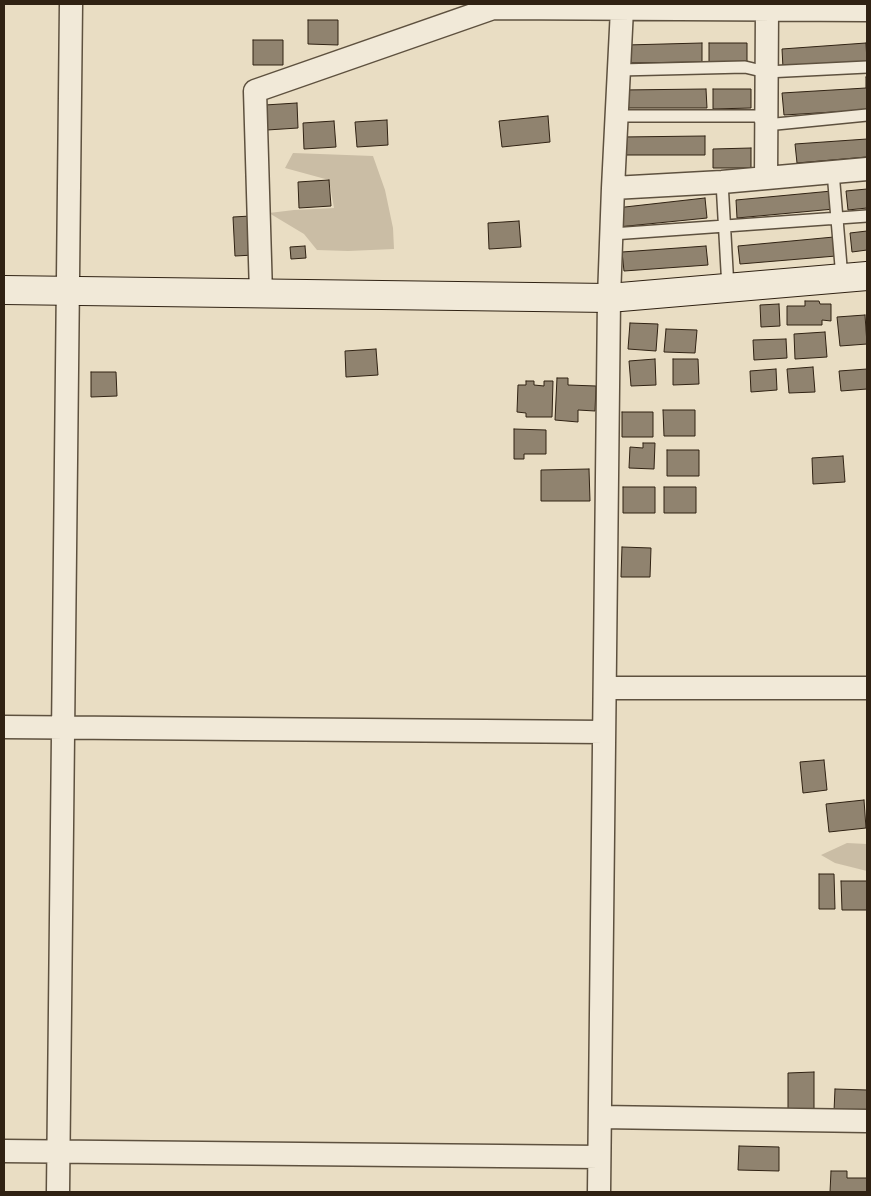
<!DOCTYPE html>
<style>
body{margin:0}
#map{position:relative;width:871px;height:1196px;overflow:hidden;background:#e9ddc3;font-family:Alegreya,serif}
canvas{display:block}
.frame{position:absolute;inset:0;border:5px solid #302213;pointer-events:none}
</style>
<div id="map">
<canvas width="871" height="1196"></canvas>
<div class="frame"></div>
</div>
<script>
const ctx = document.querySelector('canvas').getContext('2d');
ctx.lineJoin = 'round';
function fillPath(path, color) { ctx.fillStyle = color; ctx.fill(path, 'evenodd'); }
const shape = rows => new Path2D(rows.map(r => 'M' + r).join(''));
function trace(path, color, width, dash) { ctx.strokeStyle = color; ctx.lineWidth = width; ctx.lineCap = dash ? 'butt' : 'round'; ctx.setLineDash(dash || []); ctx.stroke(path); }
fillPath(shape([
 [293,153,373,156,385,190,393,228,394,249,348,251,317,250,304,234,269,213,294,210,334,208,329,180,285,168],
 [847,843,867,844,867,871,835,863,821,855]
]), '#cabda5');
const building = shape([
 [308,20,338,20,338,45,308,44,308,20],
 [253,40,283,40,283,65,253,65,253,40],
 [702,43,702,62,625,63,626,45,702,43],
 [709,43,747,43,747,62,709,62,709,43],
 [866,43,867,62,783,68,782,49,866,43],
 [866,77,867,77,867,110,784,115,782,93,866,88,866,77],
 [706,89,707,108,622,108,622,90,706,89],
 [713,89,751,89,751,108,713,109,713,89],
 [297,103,298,128,267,130,265,105,297,103],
 [548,116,550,142,502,147,499,121,548,116],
 [387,120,388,145,357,147,355,122,387,120],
 [334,121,336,147,304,149,303,123,334,121],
 [705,136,705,155,621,155,621,137,705,136],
 [867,139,867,157,797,163,795,144,867,139],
 [751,148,751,168,713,168,713,149,751,148],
 [329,180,331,206,299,208,298,182,329,180],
 [867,189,867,208,848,210,846,191,867,189],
 [832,191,834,209,737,218,736,200,832,191],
 [705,198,707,218,618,227,616,208,705,198],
 [251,216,254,255,235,256,233,217,251,216],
 [519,221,521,247,489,249,488,223,519,221],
 [867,231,867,250,852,252,850,233,867,231],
 [834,237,836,256,740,264,738,246,834,237],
 [305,246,306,258,291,259,290,247,305,246],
 [706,246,708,265,624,271,622,252,706,246],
 [805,301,819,301,820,304,831,304,831,321,822,320,822,325,787,325,787,306,805,306,805,301],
 [779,304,780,326,761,327,760,305,779,304],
 [865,315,867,344,840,346,837,317,865,315],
 [630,323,658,324,656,351,628,349,630,323],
 [666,329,697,330,695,353,664,352,666,329],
 [825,332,827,357,795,359,794,334,825,332],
 [786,339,787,358,754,360,753,340,786,339],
 [376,349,378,375,346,377,345,351,376,349],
 [655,359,656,385,631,386,629,361,655,359],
 [673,359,698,359,699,384,673,385,673,359],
 [813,367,815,392,789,393,787,369,813,367],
 [776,369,777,390,751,392,750,371,776,369],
 [867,369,867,389,841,391,839,371,867,369],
 [91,372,116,372,117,396,91,397,91,372],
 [557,378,568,378,568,385,596,386,595,411,578,410,578,422,555,420,557,378],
 [526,381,534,381,534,385,544,386,544,381,553,381,552,417,526,417,526,413,517,412,518,385,526,385,526,381],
 [663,410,695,410,695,436,664,436,663,410],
 [622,412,653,412,653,437,622,437,622,412],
 [514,429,546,430,546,454,524,454,524,459,514,459,514,429],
 [643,443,655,443,654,469,629,468,630,447,643,448,643,443],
 [667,450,699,450,699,476,667,476,667,450],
 [843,456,845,482,813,484,812,458,843,456],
 [589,469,590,501,541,501,541,470,589,469],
 [623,487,655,487,655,513,623,513,623,487],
 [664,487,696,487,696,513,664,513,664,487],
 [622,547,651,548,650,577,621,577,622,547],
 [824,760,827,790,803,793,800,762,824,760],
 [864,800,866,828,829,832,826,804,864,800],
 [819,874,834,874,835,909,819,909,819,874],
 [841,881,867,881,867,910,842,910,841,881],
 [814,1072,814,1109,788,1109,788,1073,814,1072],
 [835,1089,867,1090,867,1112,834,1111,835,1089],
 [739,1146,779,1147,779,1171,738,1170,739,1146],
 [831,1171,847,1171,847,1178,867,1178,867,1192,830,1192,831,1171]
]);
fillPath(building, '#90836f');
trace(building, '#302213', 1);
const lane = shape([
 [619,70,745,67,766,72,867,67],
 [617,116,757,116,766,125,867,115],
 [833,172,842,278],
 [722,182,728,288],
 [612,234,867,216]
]);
const street = shape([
 [622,9,613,188,722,182,867,169],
 [766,178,767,10,768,4],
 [261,294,255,91,493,8,867,10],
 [605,688,867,688],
 [4,727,604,732],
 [600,1117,867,1121],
 [4,1151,599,1157],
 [58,1192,71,4],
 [599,1192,609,298,613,188]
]);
const secondary = shape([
 [4,290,609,298,867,276]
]);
trace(lane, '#5e513f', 14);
trace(street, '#5e513f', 25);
trace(secondary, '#302213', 30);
trace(lane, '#f1e9d8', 11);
trace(street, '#f1e9d8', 22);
trace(secondary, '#f1e9d8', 28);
</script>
